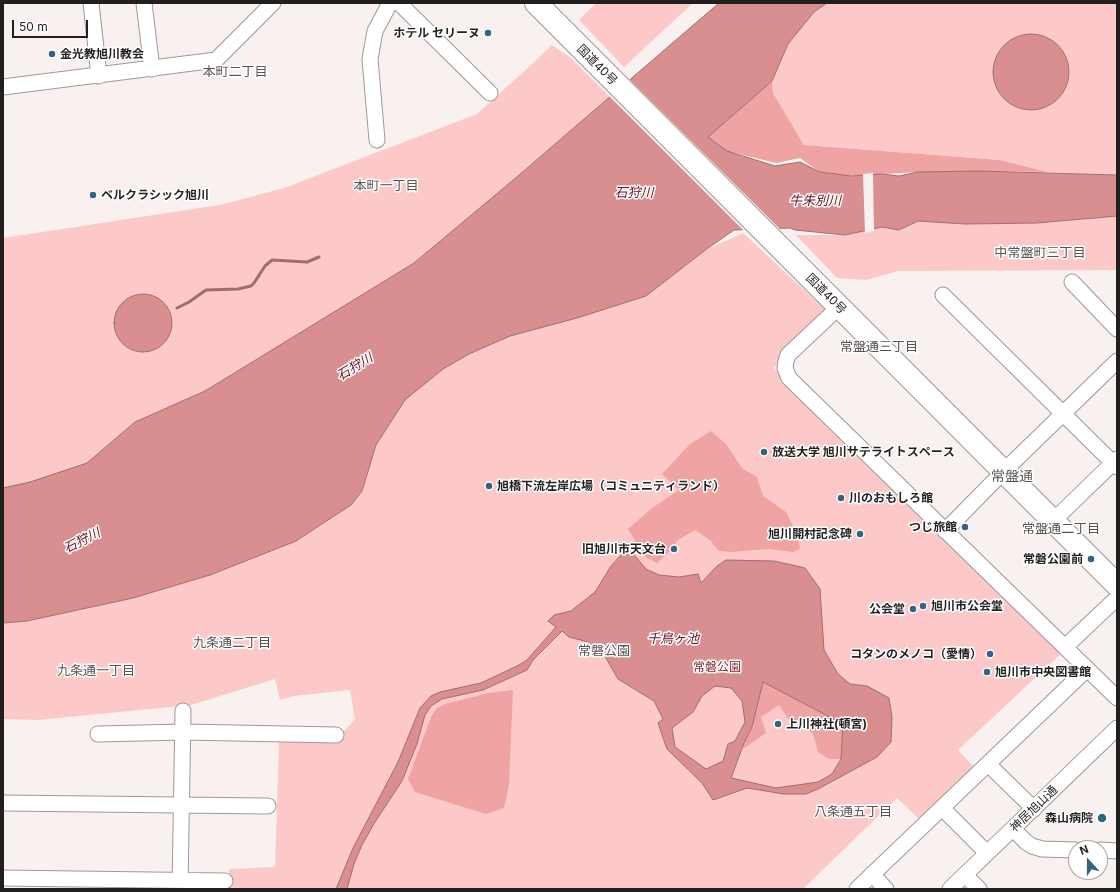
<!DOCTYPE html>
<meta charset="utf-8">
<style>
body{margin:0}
#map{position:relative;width:1120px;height:892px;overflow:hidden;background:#f9f0f0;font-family:Inter,sans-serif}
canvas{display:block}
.frame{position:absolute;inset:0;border:4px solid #221f1f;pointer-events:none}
.north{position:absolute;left:1068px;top:840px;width:40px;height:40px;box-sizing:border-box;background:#fff;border:1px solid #a7a5a5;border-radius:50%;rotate:339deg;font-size:11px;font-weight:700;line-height:16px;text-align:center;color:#221f1f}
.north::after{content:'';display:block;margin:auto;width:14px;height:18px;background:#336482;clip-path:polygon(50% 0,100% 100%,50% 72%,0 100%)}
.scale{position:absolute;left:12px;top:20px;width:76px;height:18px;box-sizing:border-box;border:2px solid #221f1f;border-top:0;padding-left:5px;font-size:12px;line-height:14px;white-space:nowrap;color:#221f1f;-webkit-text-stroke:3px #fff;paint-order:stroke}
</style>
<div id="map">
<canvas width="1120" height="892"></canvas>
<div class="frame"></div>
<div class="north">N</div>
<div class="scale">50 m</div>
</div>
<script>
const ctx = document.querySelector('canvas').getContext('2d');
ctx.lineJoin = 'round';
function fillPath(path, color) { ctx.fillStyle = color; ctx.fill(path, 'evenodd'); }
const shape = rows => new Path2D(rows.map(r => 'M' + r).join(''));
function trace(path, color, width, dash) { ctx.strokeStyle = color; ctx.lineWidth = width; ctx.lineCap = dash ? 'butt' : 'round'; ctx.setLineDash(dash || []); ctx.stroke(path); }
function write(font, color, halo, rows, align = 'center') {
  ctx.font = font + ' Inter,"Noto Sans JP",sans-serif'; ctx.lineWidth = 3; ctx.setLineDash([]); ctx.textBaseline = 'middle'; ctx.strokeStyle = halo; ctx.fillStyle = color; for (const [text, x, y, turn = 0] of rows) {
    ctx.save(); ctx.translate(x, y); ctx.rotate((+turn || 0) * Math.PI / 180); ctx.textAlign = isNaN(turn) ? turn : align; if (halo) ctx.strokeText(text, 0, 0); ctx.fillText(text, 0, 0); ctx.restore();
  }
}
fillPath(shape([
 [596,3,693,3,624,67,579,20],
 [827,3,1117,3,1117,175,1048,172,1000,160,804,145,773,93,772,81,788,44,814,12],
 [552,45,571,58,610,97,414,263,205,391,135,422,87,463,30,482,3,490,3,238,220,205,284,188,477,114,531,65],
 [1117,216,1117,270,898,271,866,280,837,278,796,235,845,235,882,227,899,230,918,221,965,224,1037,223],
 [743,233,827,311,774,368,1063,652,958,750,974,767,919,819,897,798,803,889,229,889,229,869,275,867,279,742,336,740,355,719,350,690,294,696,280,700,275,679,191,705,38,720,3,719,3,623,27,621,133,598,210,575,296,541,351,505,362,491,376,446,405,400,443,369,469,354,510,336,577,318,646,296,704,251]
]), '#fdc9c8');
fillPath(shape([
 [772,81,773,93,804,145,1000,160,1048,172,978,171,918,172,851,176,820,172,800,158,776,163,727,151,707,137],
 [711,431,726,444,742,468,757,477,763,496,786,512,797,534,800,549,793,552,769,549,732,552,719,551,710,540,695,530,678,540,671,550,657,563,645,557,628,529,652,508,679,490,662,474,690,444],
 [763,682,843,724,841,759,829,759,818,752,813,734,801,723,791,723,779,705,761,717,766,733,743,749,744,743,752,727],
 [513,690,509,785,504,808,486,814,415,792,408,779,431,717,436,709,445,704,489,693]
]), '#efa3a3');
const water = shape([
 [719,3,827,3,814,12,788,44,772,81,708,137,727,151,775,166,800,162,820,172,851,176,882,174,899,176,918,172,978,171,1117,175,1117,216,1037,223,965,224,918,221,899,230,882,227,845,235,795,230,790,228,734,230,704,251,646,296,577,318,510,336,469,354,443,369,405,400,376,445,362,491,351,505,296,541,210,575,133,598,27,621,3,623,3,488,30,482,87,463,135,422,205,391,414,263,519,175,719,3],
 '993 72a38 38 0 1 1 76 0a38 38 0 1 1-76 0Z',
 '114 323a29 29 0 1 1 58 0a29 29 0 1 1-58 0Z',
 [630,550,646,569,659,575,679,577,698,574,701,583,717,566,726,560,774,561,805,568,820,589,824,650,838,674,850,684,867,686,889,698,892,717,891,742,877,757,818,789,806,794,784,794,747,788,713,800,702,783,667,749,658,723,663,719,654,701,618,679,603,653,588,642,569,637,562,631,533,660,527,670,483,690,442,699,431,706,425,715,417,744,402,781,375,822,362,845,354,864,347,889,336,889,353,848,398,762,420,708,431,696,440,692,481,683,519,665,527,660,556,627,548,621,554,615,571,611,595,592,611,566,623,553,630,550],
 [763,682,843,724,841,759,832,774,818,782,776,788,731,778,744,743,752,727,763,682],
 [715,686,731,688,742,701,745,722,735,741,728,744,723,761,706,769,675,747,672,728,693,712,702,696,715,686]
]);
fillPath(water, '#d98f8f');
trace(water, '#a26d6d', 1);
fillPath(shape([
 [628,78,781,230,745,232,609,96],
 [873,173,874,231,865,233,863,174]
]), '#f9f0f0');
trace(shape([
 [177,308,189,302,206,290,238,289,251,286,254,283,265,266,272,260,307,262,319,257]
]), '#a26d6d', 3);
const minor = shape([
 [91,3,99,76],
 [144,3,152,69],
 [399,3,490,93],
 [3,87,216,60,273,3],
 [377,140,370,59,375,31,390,3],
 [1072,282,1117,329],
 [943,295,1117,467],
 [839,307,788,355,786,361,785,368,789,378,1117,698],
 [1053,521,1117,459],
 [945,531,1003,472,1117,361],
 [1065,647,1117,598],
 [98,734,183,732,336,735],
 [988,764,1034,809],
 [3,803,268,806],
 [942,808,987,853],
 [1013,829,1026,842,1032,846,1042,849,1076,850],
 [1100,850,1117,851],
 [872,874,886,889],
 [965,875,979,889],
 [3,878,225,881],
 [180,889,183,711],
 [857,889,1087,669],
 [950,889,1117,728]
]);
const highway = shape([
 [536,3,1117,585]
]);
trace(minor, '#a09898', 17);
trace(highway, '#a09898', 24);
trace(minor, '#fff', 15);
trace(highway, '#fff', 22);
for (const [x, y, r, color] of [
 [488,33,4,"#336482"],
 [52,54,4,"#336482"],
 [93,195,4,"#336482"],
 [764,452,4,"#336482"],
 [489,486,4,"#336482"],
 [841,498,4,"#336482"],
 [965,527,4,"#336482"],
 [860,534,4,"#336482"],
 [674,549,4,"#336482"],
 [1091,559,4,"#336482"],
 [923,606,4,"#336482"],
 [913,609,4,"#336482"],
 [990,654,4,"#336482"],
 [987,672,4,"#336482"],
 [778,724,4,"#336482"],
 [1102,818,5,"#336482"]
]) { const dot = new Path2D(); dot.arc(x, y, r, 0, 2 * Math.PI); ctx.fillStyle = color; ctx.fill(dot); trace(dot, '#fff', 1.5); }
write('bold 12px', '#221f1f', '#fff', [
 ["ホテル セリーヌ",480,33],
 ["金光教旭川教会",60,54,"left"],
 ["ベルクラシック旭川",101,195,"left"],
 ["放送大学 旭川サテライトスペース",772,452,"left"],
 ["旭橋下流左岸広場（コミュニティランド）",497,486,"left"],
 ["川のおもしろ館",849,498,"left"],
 ["つじ旅館",957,527],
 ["旭川開村記念碑",852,534],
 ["旧旭川市天文台",666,549],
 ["常磐公園前",1083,559],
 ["旭川市公会堂",931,606,"left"],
 ["公会堂",905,609],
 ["コタンのメノコ（愛情）",982,654],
 ["旭川市中央図書館",995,672,"left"],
 ["上川神社(頓宮)",786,724,"left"],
 ["森山病院",1093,818]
], 'right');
write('12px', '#221f1f', '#fff', [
 ["国道40号",597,65,45],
 ["国道40号",826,294,45],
 ["神居旭山通",1034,809,-44]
]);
write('12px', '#822a31', '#fff', [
 ["常磐公園",717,667]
]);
write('13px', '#5a5353', '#fff', [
 ["本町二丁目",235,72],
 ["本町一丁目",386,186],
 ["中常盤町三丁目",1040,253],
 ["常盤通三丁目",879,347],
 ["常盤通二丁目",1061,529],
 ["九条通二丁目",232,643],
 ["常磐公園",604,651],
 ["九条通一丁目",96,671],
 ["八条通五丁目",853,812]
]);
write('italic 13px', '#69101d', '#fff', [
 ["石狩川",634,193],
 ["牛朱別川",815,201],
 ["石狩川",355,367,-31],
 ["石狩川",82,541,-27],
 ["千鳥ヶ池",673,639]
]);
write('14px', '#5a5353', '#fff', [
 ["常盤通",1012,477]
]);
</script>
